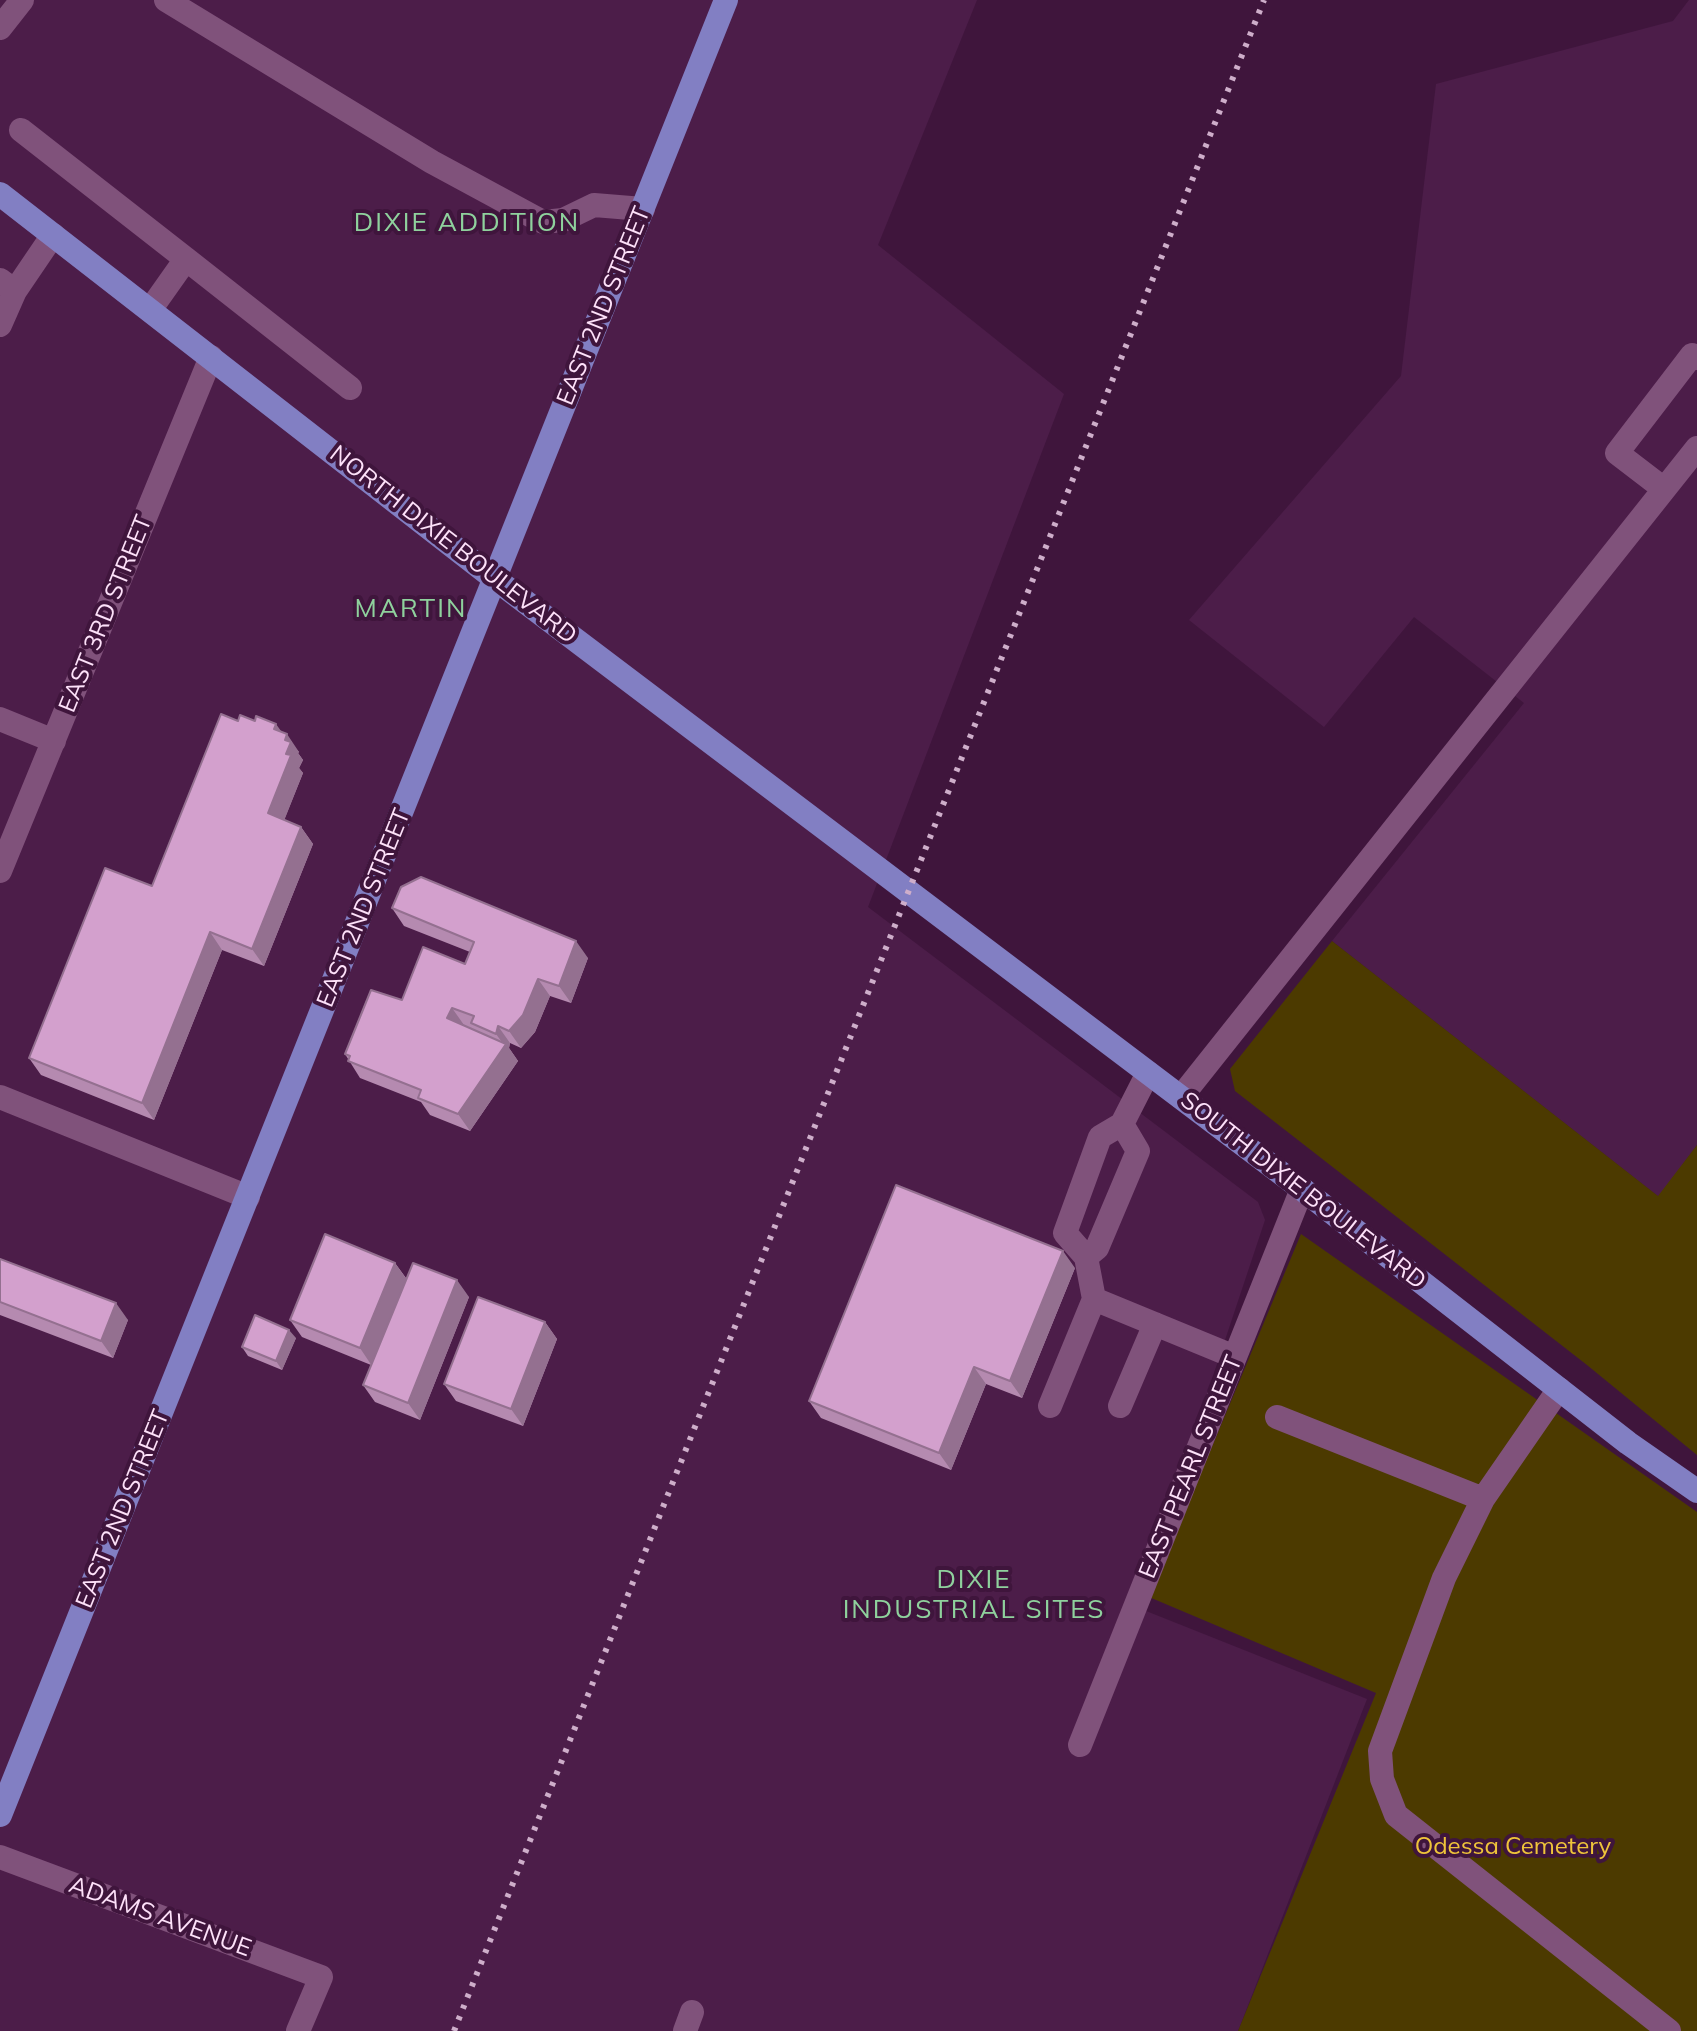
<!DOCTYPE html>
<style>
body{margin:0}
canvas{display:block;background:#3f153c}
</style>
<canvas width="1697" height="2031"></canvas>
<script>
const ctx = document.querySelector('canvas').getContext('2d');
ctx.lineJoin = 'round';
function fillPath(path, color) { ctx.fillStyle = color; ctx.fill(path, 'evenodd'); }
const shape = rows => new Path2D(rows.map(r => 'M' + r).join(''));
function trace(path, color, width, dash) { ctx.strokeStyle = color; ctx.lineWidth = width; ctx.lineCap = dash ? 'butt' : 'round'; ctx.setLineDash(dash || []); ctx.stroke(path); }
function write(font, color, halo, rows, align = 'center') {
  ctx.font = font + ' Mulish,sans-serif'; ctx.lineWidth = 8; ctx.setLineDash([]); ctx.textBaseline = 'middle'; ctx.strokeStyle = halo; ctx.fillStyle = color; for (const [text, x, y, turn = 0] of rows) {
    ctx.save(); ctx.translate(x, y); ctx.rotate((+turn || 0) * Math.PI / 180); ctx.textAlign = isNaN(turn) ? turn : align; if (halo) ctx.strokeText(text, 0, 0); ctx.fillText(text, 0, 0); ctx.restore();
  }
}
fillPath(shape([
 [0,0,977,0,878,245,1064,394,868,907,1258,1202,1265,1220,1136,1607,1367,1699,1238,2031,0,2031],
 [1689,0,1697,0,1697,1145,1659,1197,1332,941,1524,703,1414,617,1324,727,1189,620,1401,376,1436,84,1673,21]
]), '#4c1d49');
fillPath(shape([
 [1332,941,1658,1196,1697,1145,1697,1455,1587,1365,1235,1091,1230,1069],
 [1301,1234,1697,1512,1697,2031,1238,2031,1376,1693,1149,1597]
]), '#4c3a00');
trace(shape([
 [166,0,432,162,543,222,563,220,594,205,643,209],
 [0,28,22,0],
 [21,130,186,259],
 [0,280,15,291,53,235],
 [150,310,186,259,350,388],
 [0,325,15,291],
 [1664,489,1617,453,1692,355,1697,358],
 [0,719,54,741],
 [0,871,211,357],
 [0,1097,248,1197],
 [1181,1097,1697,448],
 [1122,1124,1148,1073],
 [1086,1257,1097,1248,1138,1151,1122,1124,1100,1137,1065,1233,1086,1257,1094,1299],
 [1050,1406,1094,1299,1235,1357],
 [1120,1406,1155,1324],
 [1277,1417,1483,1499,1559,1389],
 [1483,1499,1444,1578,1380,1751,1382,1779,1396,1815,1669,2031],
 [1080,1745,1302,1189],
 [0,1857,321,1977,298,2031],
 [685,2031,692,2012]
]), '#80527b', 24);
trace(shape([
 [0,194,495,579,1302,1189,1628,1443,1697,1491],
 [0,1815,726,0]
]), '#827fc3', 24);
trace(shape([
 [454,2031,1264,0]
]), '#ceaeca', 6, [4, 8]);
fillPath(shape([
 [238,721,281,732,299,752,298,753,303,760,299,768,303,773,284,820,301,827,313,844,264,966,222,950,154,1120,41,1075,29,1058,152,886],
 [392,908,588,958,571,1003,550,996,535,1032,521,1048,510,1043,509,1048,518,1061,470,1131,430,1115,421,1102,360,1078,345,1054,465,964,470,952,404,926],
 [0,1259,128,1320,113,1358,0,1315],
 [395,1263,406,1278,469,1297,420,1420,375,1402,363,1385,371,1365,302,1337,290,1320],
 [1075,1268,1022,1398,986,1384,951,1470,821,1418,809,1401],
 [545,1322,557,1339,523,1426,456,1401,444,1384],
 [296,1338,282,1370,248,1356,242,1347]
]), '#b58ab0');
fillPath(shape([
 [276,724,286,738,287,734,299,752,298,753,303,760,299,768,303,773,280,831,268,813,274,729],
 [301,827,313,844,264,966,252,949],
 [210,932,222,950,154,1120,142,1103],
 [576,941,588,958,571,1003,559,986],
 [538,979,550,996,535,1032,521,1048,509,1031],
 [452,1008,464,1025,447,1018],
 [498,1026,510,1043,509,1048,518,1061,470,1131,458,1114,504,1045,496,1034],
 [1063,1251,1075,1268,1022,1398,1010,1381],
 [395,1263,407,1280,372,1366,360,1348],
 [457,1280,469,1297,420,1420,408,1403],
 [116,1303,128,1320,113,1358,101,1341],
 [545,1322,557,1339,523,1426,511,1409],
 [289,1330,296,1338,282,1370,276,1361],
 [974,1367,986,1384,951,1470,939,1453]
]), '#947090');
const building = shape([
 [221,714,238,721,240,715,255,721,256,716,276,724,274,729,287,734,285,740,291,742,286,754,291,755,268,813,301,827,252,949,210,932,142,1103,29,1058,105,868,152,886,221,714],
 [421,877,576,941,559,986,538,979,523,1015,509,1031,498,1026,496,1034,471,1023,474,1016,452,1008,447,1018,506,1044,458,1114,418,1098,421,1090,348,1061,350,1056,345,1054,371,990,402,1000,423,947,465,964,474,942,392,908,401,887,421,877],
 [896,1185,1063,1251,1010,1381,974,1367,939,1453,809,1401,896,1185],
 [325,1234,395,1263,360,1348,290,1320,325,1234],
 [0,1259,116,1303,101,1341,0,1302,0,1259],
 [413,1263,457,1280,408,1403,363,1385,413,1263],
 [478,1297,545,1322,511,1409,444,1384,478,1297],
 [255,1315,289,1330,276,1361,242,1347,255,1315]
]);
fillPath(building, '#d3a0cd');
trace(building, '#947090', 2);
write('24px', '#fde1f9', '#3f153c', [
 ["EAST 2ND STREET",604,306,-68],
 ["NORTH DIXIE BOULEVARD",453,545,38],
 ["EAST 3RD STREET",106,614,-68],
 ["EAST 2ND STREET",364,908,-68],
 ["SOUTH DIXIE BOULEVARD",1303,1191,38],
 ["EAST PEARL STREET",1191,1467,-68],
 ["EAST 2ND STREET",123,1509,-68],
 ["ADAMS AVENUE",160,1917,20]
]);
write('24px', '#efc43a', '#3f153c', [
 ["Odessa Cemetery",1513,1847]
]);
ctx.letterSpacing = '2px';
write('26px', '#8fd19d', '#3f153c', [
 ["DIXIE ADDITION",467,223],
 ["MARTIN",411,609],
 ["DIXIE",974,1580],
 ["INDUSTRIAL SITES",974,1610]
]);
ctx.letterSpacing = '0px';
</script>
